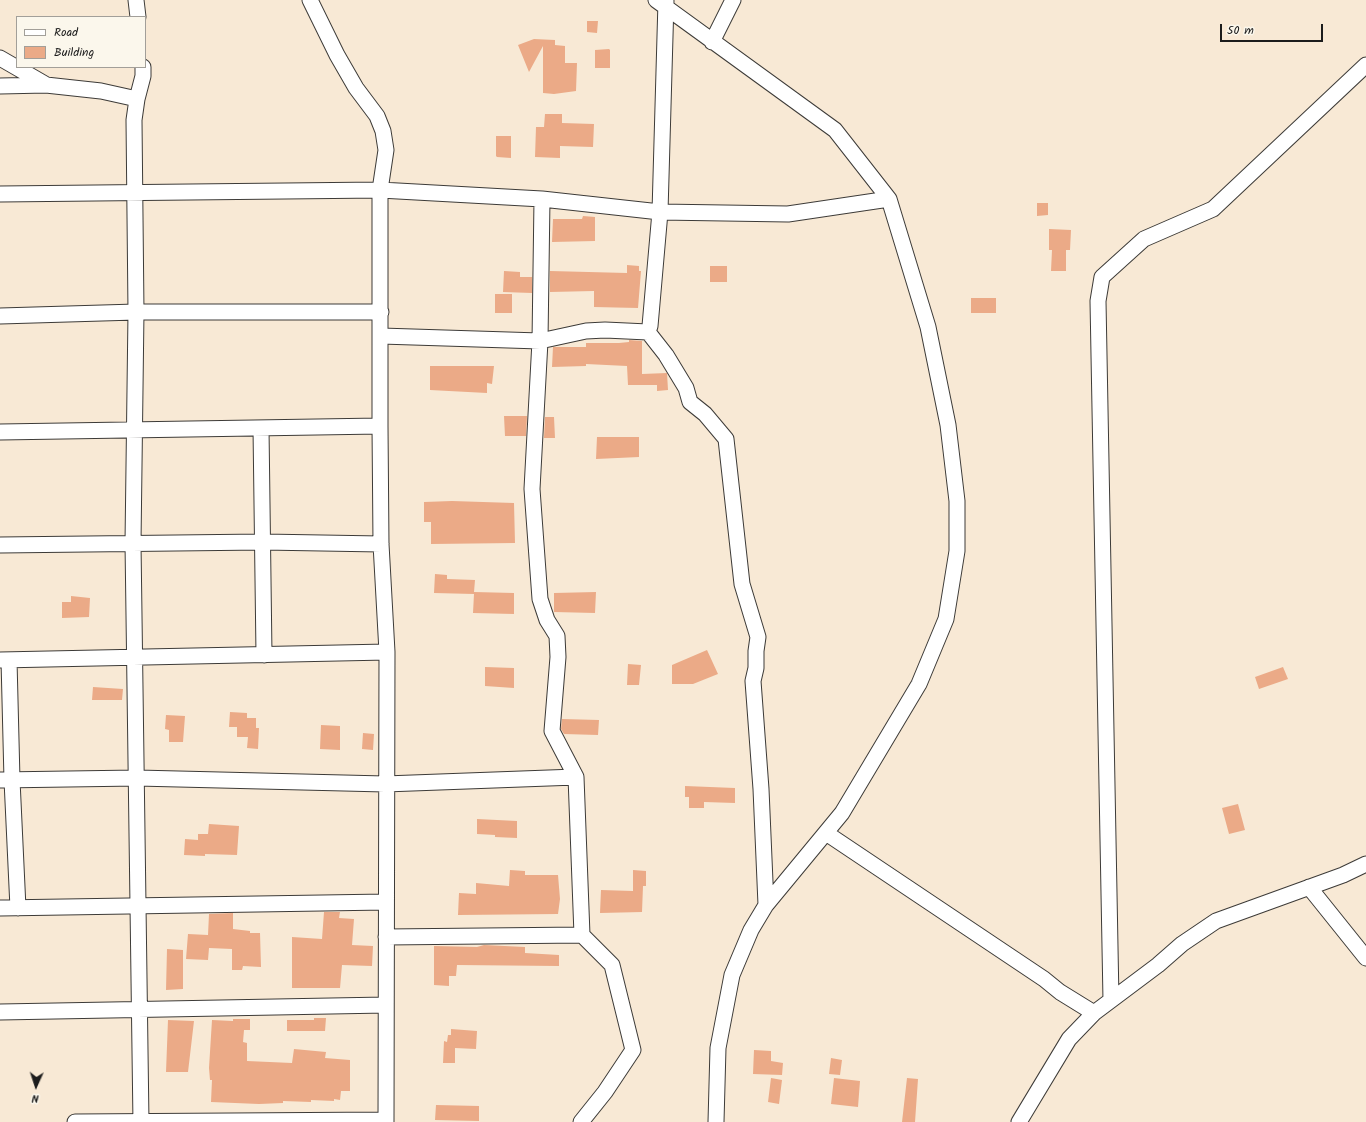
<!DOCTYPE html>
<style>
body{margin:0}
#map{position:relative;width:1366px;height:1122px;overflow:hidden;background:#f8e9d5;font-family:Kalam,sans-serif}
canvas{display:block}
.legend{position:absolute;left:16px;top:16px;width:130px;height:52px;box-sizing:border-box;background:#fbf7ec;border:1px solid #a29f99;margin:0;padding:5px 7px;list-style:none;font-size:12px;color:#1c1c1c}
.legend li{display:flex;align-items:center;gap:8px;height:20px}
.legend b{width:20px;border:1px solid #a29f99}
.north{position:absolute;left:16px;top:1066px;width:40px;height:40px;-webkit-text-stroke:3px #fbf7ec;paint-order:stroke;rotate:183deg;font-size:11px;font-weight:700;line-height:16px;text-align:center;color:#1c1c1c}
.north::after{content:'';display:block;margin:auto;width:14px;height:18px;background:#1c1c1c;clip-path:polygon(50% 0,100% 100%,50% 72%,0 100%)}
.scale{position:absolute;left:1220px;top:24px;width:103px;height:18px;box-sizing:border-box;border:2px solid #1c1c1c;border-top:0;padding-left:5px;font-size:12px;line-height:14px;white-space:nowrap;color:#1c1c1c;-webkit-text-stroke:3px #fbf7ec;paint-order:stroke}
</style>
<div id="map">
<canvas width="1366" height="1122"></canvas>
<ul class="legend">
<li><b style="height:5px;background:#fff"></b>Road</li>
<li><b style="height:11px;background:#ebaa87"></b>Building</li>
</ul>
<div class="north">N</div>
<div class="scale">50 m</div>
</div>
<script>
const ctx = document.querySelector('canvas').getContext('2d');
ctx.lineJoin = 'round';
function fillPath(path, color) { ctx.fillStyle = color; ctx.fill(path, 'evenodd'); }
const shape = rows => new Path2D(rows.map(r => 'M' + r).join(''));
function trace(path, color, width, dash) { ctx.strokeStyle = color; ctx.lineWidth = width; ctx.lineCap = dash ? 'butt' : 'round'; ctx.setLineDash(dash || []); ctx.stroke(path); }
fillPath(shape([
 [587,21,598,21,597,33,587,32],
 [534,39,555,40,555,45,565,46,565,63,577,63,576,91,554,94,543,93,543,46,529,72,518,45],
 [609,49,610,50,610,68,595,68,595,50],
 [545,114,562,114,562,123,594,124,593,147,560,146,560,158,535,157,536,127,544,127],
 [496,136,511,136,511,158,497,157,496,156],
 [1037,203,1048,203,1048,215,1037,216],
 [583,216,595,217,595,241,552,242,553,219,582,219],
 [1049,229,1071,230,1070,250,1066,250,1066,271,1051,271,1052,250,1049,250],
 [627,265,639,266,639,271,641,271,638,308,594,307,594,291,550,292,550,271,627,273],
 [710,266,727,266,727,282,710,282],
 [504,271,520,272,520,277,532,277,532,293,503,292],
 [495,294,512,294,512,313,495,313],
 [971,298,996,298,996,313,971,313],
 [629,340,642,341,642,374,667,373,668,390,657,391,657,385,628,385,627,366,586,364,586,366,552,367,553,347,586,347,586,343,619,343,629,342],
 [430,366,494,366,492,384,487,383,487,393,430,390],
 [504,416,527,416,526,436,505,436],
 [545,417,554,417,555,438,544,438],
 [597,437,639,437,639,457,596,459],
 [452,501,514,503,515,543,431,544,431,522,424,522,424,502],
 [435,574,447,575,447,579,475,580,474,592,514,593,514,614,473,613,474,594,434,593],
 [596,592,595,613,554,612,554,593],
 [71,596,90,598,89,617,62,618,62,602,71,602],
 [707,650,718,674,693,684,672,684,672,665],
 [628,664,641,665,639,685,627,685],
 [485,667,514,668,514,688,485,686],
 [1283,667,1288,679,1259,689,1255,677],
 [93,687,123,689,122,700,92,700],
 [230,712,247,713,247,718,256,718,256,728,259,728,258,749,247,748,248,737,237,737,237,727,229,727],
 [166,715,185,716,183,742,169,742,169,730,165,729],
 [562,719,599,720,598,735,564,734,561,729],
 [321,725,340,726,340,750,320,749],
 [363,733,374,734,373,750,362,749],
 [685,786,735,788,735,803,704,802,704,808,689,808,689,797,685,797],
 [1238,804,1245,830,1229,834,1222,808],
 [477,819,517,821,517,838,495,837,495,835,477,834],
 [209,824,239,826,237,855,205,854,205,856,184,855,185,839,198,840,198,834,208,834],
 [510,870,525,871,525,875,558,875,560,899,558,914,458,915,459,893,476,894,476,883,509,886],
 [633,870,646,871,646,886,643,886,642,912,600,913,601,890,633,891],
 [324,912,340,912,339,918,354,919,352,945,373,946,372,966,342,965,340,988,292,988,292,937,322,939],
 [233,913,233,929,250,931,250,933,260,933,261,967,243,966,242,970,232,970,232,949,209,948,208,960,186,959,188,934,208,935,209,914],
 [484,945,525,947,525,953,559,955,559,966,457,965,456,976,449,976,449,986,434,985,434,946,477,947],
 [167,949,183,950,183,989,166,990],
 [314,1018,326,1018,325,1031,287,1031,287,1020,314,1020],
 [233,1019,250,1019,250,1030,244,1030,243,1042,247,1043,247,1061,292,1063,294,1049,326,1052,325,1058,350,1060,350,1091,341,1091,340,1100,334,1099,334,1101,311,1100,311,1102,283,1101,283,1103,259,1104,211,1102,212,1080,210,1080,209,1068,212,1020,233,1021],
 [168,1020,194,1021,188,1072,166,1072],
 [451,1029,477,1031,476,1049,455,1048,455,1063,443,1063,444,1041,447,1042,448,1035,451,1035],
 [754,1050,771,1051,771,1061,783,1063,782,1075,753,1074],
 [831,1058,842,1060,840,1075,829,1074],
 [771,1078,782,1080,779,1104,768,1102],
 [834,1078,860,1081,858,1107,831,1104],
 [907,1078,918,1079,915,1122,902,1122],
 [436,1105,479,1106,479,1121,435,1120]
]), '#ebaa87');
const street = shape([
 [136,0,138,17],
 [310,0,337,55,356,88,377,116,383,131,386,150,380,190,380,426,381,544,387,652,386,1122],
 [656,0,835,130,889,199,928,327,948,425,957,501,957,551,946,619,919,684,842,813,766,905,751,930,732,975,718,1048,716,1122],
 [712,42,733,0],
 [0,58,45,84],
 [0,86,46,85,101,91,137,99],
 [0,194,380,190,542,199,660,212,788,214,889,199],
 [542,199,540,341,532,489,540,599,547,620,557,636,558,657,552,731,576,777,582,935,612,965,633,1050,605,1092,581,1122],
 [0,316,136,312,381,312],
 [648,332,666,355,686,388,690,402,705,414,726,439,742,584,758,637,756,651,756,668,753,681,761,789,766,905],
 [648,332,650,326,660,212,666,1],
 [381,336,540,341,586,331,605,330,648,332],
 [261,428,264,655],
 [0,432,380,426],
 [0,545,263,542,381,544],
 [0,660,387,652],
 [9,660,12,780,18,908],
 [0,780,137,778,385,784,576,777],
 [826,833,1044,979,1060,992,1094,1013],
 [1309,887,1366,958],
 [0,908,386,902],
 [386,937,582,935],
 [1111,1000,1098,301,1102,277,1144,239,1213,209,1366,65],
 [0,1012,386,1005],
 [75,1122,386,1120],
 [141,1122,133,543,136,312,134,120,137,99,143,76,143,67],
 [1019,1122,1069,1039,1094,1013,1158,965,1182,944,1216,921,1343,875,1366,864]
]);
trace(street, '#3d3b38', 17);
trace(street, '#fff', 15);
</script>
